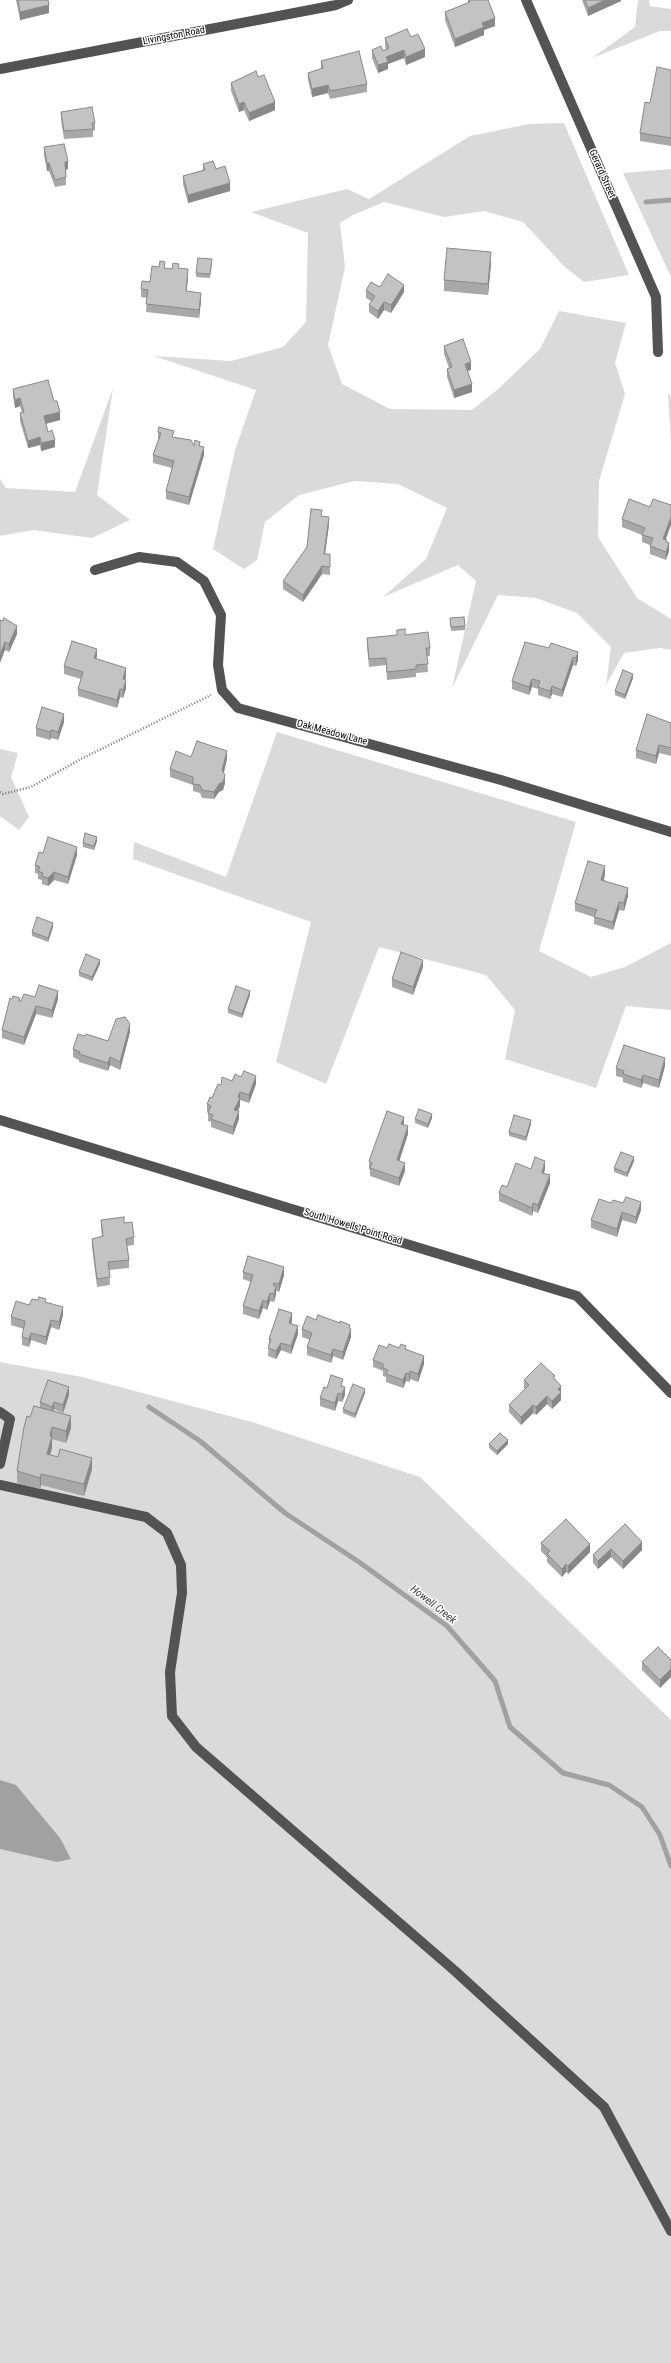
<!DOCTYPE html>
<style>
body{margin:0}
canvas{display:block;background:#fff}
</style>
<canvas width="671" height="2363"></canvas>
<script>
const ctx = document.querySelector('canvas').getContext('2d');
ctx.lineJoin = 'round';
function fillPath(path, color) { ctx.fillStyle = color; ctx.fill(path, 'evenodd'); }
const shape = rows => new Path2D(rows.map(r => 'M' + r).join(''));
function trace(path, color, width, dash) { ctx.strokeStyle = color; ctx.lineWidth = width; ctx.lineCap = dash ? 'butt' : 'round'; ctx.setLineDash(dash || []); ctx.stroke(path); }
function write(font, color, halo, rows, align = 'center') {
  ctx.font = font + ' "Roboto Condensed",sans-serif'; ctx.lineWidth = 3; ctx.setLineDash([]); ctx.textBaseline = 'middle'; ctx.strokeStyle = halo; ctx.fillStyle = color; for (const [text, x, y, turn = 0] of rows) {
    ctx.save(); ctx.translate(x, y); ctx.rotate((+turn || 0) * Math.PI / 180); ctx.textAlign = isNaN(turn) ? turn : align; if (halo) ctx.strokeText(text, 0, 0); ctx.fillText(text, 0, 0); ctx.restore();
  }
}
fillPath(shape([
 [638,0,649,0,650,6,671,9,671,31,660,31,592,58,635,27],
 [564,123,629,275,584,282,564,266,523,222,484,211,444,217,384,202,353,215,340,223,345,267,328,345,342,384,390,409,472,410,497,390,540,349,559,311,626,323,615,363,625,394,599,481,598,537,637,598,671,619,671,650,660,648,624,653,606,685,611,647,577,613,536,598,498,595,452,688,476,581,458,565,383,597,426,559,447,508,398,484,354,481,299,495,265,522,257,560,244,569,213,549,235,450,256,390,154,356,231,361,283,347,306,322,308,233,251,212,347,189,369,199,470,136,529,124],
 [671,169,671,277,623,173],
 [113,388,97,495,130,520,92,538,33,530,0,536,0,479,6,488,75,492],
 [668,393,671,397,671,443],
 [277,732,576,822,539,951,591,977,625,967,671,943,671,1010,626,1006,596,1088,505,1059,515,1010,486,975,379,947,326,1084,276,1062,311,922,133,859,134,842,226,877],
 [0,749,18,753,11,777,29,817,19,830,0,816],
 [0,1362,82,1377,252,1422,420,1477,671,1720,671,2363,0,2363]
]), '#dadada');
fillPath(shape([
 [0,1780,16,1785,60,1838,71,1859,57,1862,0,1849]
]), '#a1a1a1');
trace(shape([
 [646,202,671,200],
 [149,1407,200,1441,285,1513,359,1562,447,1626,495,1681,510,1727,563,1773,609,1785,642,1807,660,1835,671,1866]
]), '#a1a1a1', 5);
trace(shape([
 [0,792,3,794,31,787,81,759,211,695]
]), '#757575', 2.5, [1, 2]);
trace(shape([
 [526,0,656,297,658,352],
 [0,69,336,5,348,0],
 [95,570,139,557,177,562,204,581,221,615,218,665,222,690,238,708,501,780,671,832],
 [0,1120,577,1296,671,1393],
 [0,1412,10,1419,0,1464],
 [0,1485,146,1517,167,1533,181,1565,182,1593,170,1672,172,1716,196,1747,455,1971,604,2107,671,2231]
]), '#535353', 10);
fillPath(shape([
 [16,0,48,0,49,13,20,20],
 [468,0,488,0,495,26,484,30,484,35,455,47,445,20,445,12,468,3],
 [582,0,621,0,621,1,588,16],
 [411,37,425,57,406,65,404,58,388,64,388,69,378,73,372,58,372,50,383,51,386,50,385,46,385,38],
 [321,61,367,84,367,92,330,99,328,93,312,97,308,80,308,73,321,69],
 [671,70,671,146,640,141,640,133,650,103],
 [258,77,275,110,249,121,244,110,239,112,231,91,231,83],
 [61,112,95,123,95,130,93,131,93,137,64,139,61,120],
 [44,147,68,169,66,169,66,185,55,187,49,171,47,171,44,155],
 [203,164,216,169,230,191,188,203,183,184,183,176,203,170],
 [212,263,210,278,196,277,196,273],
 [491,264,488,295,444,291,444,280],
 [165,268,172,269,179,268,188,277,186,291,201,301,199,318,146,312,147,298,141,297,141,289],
 [380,287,404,292,391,313,384,310,378,319,369,312,369,305,371,301,366,298,366,290],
 [444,346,471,370,468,371,472,392,454,398,447,377,447,369,449,368,444,354],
 [13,389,54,401,60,420,46,424,48,432,55,447,41,451,40,445,28,448,20,421,20,413,22,412,20,406,15,408,13,397],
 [158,432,194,446,200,446,204,455,189,505,166,499,166,491,172,468,153,463,153,455,158,440],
 [629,499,666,540,669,551,666,560,650,554,650,545,642,542,642,535,622,527,622,519],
 [322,516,329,524,325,554,330,554,330,575,322,574,303,602,283,589,283,581,307,547],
 [450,618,465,626,465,630,451,631],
 [0,620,17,634,9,652,5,650],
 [397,630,430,648,430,656,427,656,428,672,416,673,416,677,387,680,386,665,369,667,367,646,367,638,397,635],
 [549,648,578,652,578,660,576,666,573,665,562,697,552,694,550,699,538,695,538,689,532,687,529,695,512,689,512,681],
 [97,656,96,659,126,676,125,680,126,688,123,698,120,697,117,708,78,696,78,689,81,679,64,674,64,666],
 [633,678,625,699,615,695,615,691],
 [64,722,58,740,51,738,50,740,36,736,36,728],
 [671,723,671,756,659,753,656,764,636,758,636,750],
 [191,757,227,759,224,773,225,783,223,790,219,792,214,799,202,798,200,793,193,791,193,785,170,777,170,769],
 [97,841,94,850,83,847,83,843],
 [43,853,77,855,68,884,54,880,48,886,42,884,42,880,38,879,38,874,35,873,35,865],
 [605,874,604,880,628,896,624,911,619,910,613,930,594,924,594,917,575,911,575,903],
 [53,927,48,942,32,936,32,932],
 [100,964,92,981,79,976,79,972],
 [423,967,413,995,392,987,392,979],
 [250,995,242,1018,228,1013,228,1009],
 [35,997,58,999,52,1018,36,1014,24,1045,2,1038,2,1030,20,1001,21,1001],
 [130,1032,120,1070,110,1065,108,1071,79,1062,79,1060,73,1057,73,1049,85,1036,108,1041],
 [665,1066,659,1088,643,1083,641,1088,623,1082,623,1078,616,1076,616,1068],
 [232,1081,256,1084,249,1103,240,1100,240,1106,238,1111,239,1119,233,1135,211,1127,211,1122,208,1121,208,1113,207,1112,207,1104,212,1098,221,1085],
 [432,1118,428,1128,415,1123,415,1119],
 [531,1124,526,1141,509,1136,509,1132],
 [404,1125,408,1134,399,1161,405,1171,399,1186,370,1176,370,1170,369,1169,369,1161],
 [634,1161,627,1177,614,1172,614,1168],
 [531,1169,545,1169,544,1173,550,1183,538,1213,533,1211,532,1216,499,1201,499,1193],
 [611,1203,641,1210,636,1224,622,1220,617,1237,591,1228,591,1220],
 [101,1220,124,1223,134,1237,134,1245,127,1246,129,1260,129,1268,109,1270,110,1285,97,1287,92,1247,92,1239,102,1237,101,1228],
 [243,1272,284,1275,279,1292,276,1291,276,1294,274,1302,270,1301,267,1310,263,1308,259,1319,243,1314,243,1306,251,1282,243,1279],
 [46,1302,63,1315,59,1330,51,1327,46,1345,31,1340,29,1347,22,1345,22,1337,24,1329,11,1325,11,1317,29,1305],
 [316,1320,350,1329,351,1337,343,1360,333,1356,331,1363,307,1355,307,1347,310,1340,302,1337,302,1329],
 [292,1321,291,1324,298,1334,291,1354,281,1350,276,1359,268,1356,269,1339],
 [387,1348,399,1348,406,1349,424,1364,418,1382,410,1379,409,1382,406,1381,403,1388,386,1382,386,1377,383,1376,383,1371,373,1367,373,1360],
 [555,1379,561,1393,561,1400,552,1409,547,1404,536,1415,533,1413,521,1425,509,1412,509,1405,525,1389,524,1388,524,1380],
 [343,1386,345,1395,342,1402,338,1401,335,1411,320,1406,320,1398,327,1388],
 [365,1393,355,1418,343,1413,343,1409],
 [69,1395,63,1413,54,1409,53,1411,71,1428,66,1443,52,1439,52,1448,50,1455,92,1469,84,1496,41,1485,40,1489,17,1483,17,1471,30,1417,40,1408,40,1402],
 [489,1444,508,1444,497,1455,489,1448],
 [625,1524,642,1550,623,1569,611,1557,598,1569,593,1563,593,1555],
 [541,1543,590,1552,568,1574,566,1572,562,1577,547,1562,547,1557,541,1551],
 [671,1660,660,1688,642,1670,642,1662]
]), '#a8a8a8');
fillPath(shape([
 [605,0,621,0,621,1,588,16,588,8],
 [49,5,49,13,20,20,20,12],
 [495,18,495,26,484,30,484,35,455,47,455,39,482,23],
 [425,49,425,57,406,65,406,57],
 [404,50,404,58,388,64,388,69,378,73,378,65,386,57],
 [328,85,328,93,312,97,312,89],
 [244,102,244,110,239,112,239,104],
 [275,102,275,110,249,121,249,113],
 [68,161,68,169,65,170,65,162],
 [47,163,49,163,49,171,47,171],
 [230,183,230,191,188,203,188,195],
 [491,252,491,264,488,295,488,284],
 [188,269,188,277,186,299,186,291],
 [404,285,404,292,391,313,391,305],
 [201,293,201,301,199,318,199,310],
 [384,302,384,310,378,319,378,311],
 [471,362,471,370,465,371,465,364],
 [472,384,472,392,454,398,454,390],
 [20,398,20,406,15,408,15,400],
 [60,412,60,420,44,424,44,416],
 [40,437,40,445,28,448,28,441],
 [55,440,55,447,41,451,41,443],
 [204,447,204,455,189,505,189,497],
 [329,517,329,524,324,562,324,554],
 [671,517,671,525,663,547,663,539],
 [669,543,669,551,666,560,666,552],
 [322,566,322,574,303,602,303,595],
 [17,626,17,634,9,652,9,644],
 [5,642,5,650,0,663,0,655],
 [97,649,97,656,94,666,94,658],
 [578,652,578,660,576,666,576,658],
 [573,657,573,665,562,697,562,690],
 [126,668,126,676,123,687,123,679],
 [633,674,633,678,625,699,625,695],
 [532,679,532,687,529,695,529,687],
 [126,680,126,688,123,698,123,690],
 [552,686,552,694,550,699,550,691],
 [120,689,120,697,117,708,117,700],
 [64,714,64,722,58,740,58,732],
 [51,730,51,738,50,740,50,732],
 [659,745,659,753,656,764,656,756],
 [227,751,227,759,222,778,222,770],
 [225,775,225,783,223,790,219,792,214,799,214,792],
 [97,837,97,841,94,850,94,846],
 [77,847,77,855,68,884,68,877],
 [605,866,605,874,601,888,601,880],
 [54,872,54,880,48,886,48,878],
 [628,888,628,896,624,911,624,903],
 [619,902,619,910,613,930,613,922],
 [53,923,53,927,48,942,48,938],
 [100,960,100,964,92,981,92,977],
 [423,960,423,967,413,995,413,987],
 [58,991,58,999,52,1018,52,1010],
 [250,991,250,995,242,1018,242,1014],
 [36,1006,36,1014,24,1045,24,1037],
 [130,1024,130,1032,120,1070,120,1062],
 [110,1057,110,1065,108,1071,108,1063],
 [665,1058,665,1066,659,1088,659,1080],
 [643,1075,643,1083,641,1088,641,1080],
 [256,1076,256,1084,249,1103,249,1095],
 [240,1092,240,1106,234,1118,234,1110,238,1097],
 [239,1111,239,1119,233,1135,233,1127],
 [432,1114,432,1118,428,1128,428,1124],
 [404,1117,404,1125,401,1124],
 [531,1120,531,1124,526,1141,526,1137],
 [408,1126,408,1134,397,1168,397,1160],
 [634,1157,634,1161,627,1177,627,1173],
 [545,1161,545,1169,542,1180,542,1173],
 [405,1163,405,1171,399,1186,399,1178],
 [550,1175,550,1183,538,1213,538,1205],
 [641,1202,641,1210,636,1224,636,1217],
 [533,1203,533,1211,532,1216,532,1208],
 [622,1212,622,1220,617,1237,617,1229],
 [284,1267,284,1275,279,1292,279,1284],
 [276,1286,276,1294,274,1302,274,1294],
 [270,1293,270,1301,267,1310,267,1302],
 [263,1300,263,1308,259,1319,259,1311],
 [63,1307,63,1315,59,1330,59,1322],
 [292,1313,292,1321,289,1331,289,1323],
 [51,1320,51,1327,46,1345,46,1337],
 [298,1326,298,1334,291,1354,291,1346],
 [351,1329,351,1337,343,1360,343,1352],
 [31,1333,31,1340,29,1347,29,1339],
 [281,1343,281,1350,276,1359,276,1351],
 [333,1349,333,1356,331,1363,331,1355],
 [424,1356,424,1364,418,1382,418,1374],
 [410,1371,410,1379,409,1382,409,1374],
 [406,1373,406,1381,403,1388,403,1380],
 [561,1386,561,1400,552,1409,552,1401,558,1389],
 [69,1387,69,1395,63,1413,63,1405],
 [345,1387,345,1395,342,1402,342,1394],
 [365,1389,365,1393,355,1418,355,1414],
 [338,1393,338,1401,335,1411,335,1403],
 [547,1396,547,1404,536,1415,536,1407],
 [54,1402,54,1409,52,1414,52,1407],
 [533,1405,533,1413,521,1425,521,1417],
 [71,1416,71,1428,66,1443,66,1431],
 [52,1427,52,1448,47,1466,47,1454,50,1436],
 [508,1440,508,1444,497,1455,497,1451],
 [92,1458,92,1469,84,1496,84,1484],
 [41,1474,41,1485,40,1489,40,1478],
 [642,1542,642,1550,623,1569,623,1561],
 [590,1544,590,1552,568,1574,568,1566],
 [611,1549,611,1557,598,1569,598,1561],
 [566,1564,566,1572,562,1577,562,1569],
 [671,1669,671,1677,660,1688,660,1680]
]), '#888');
const building = shape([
 [18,0,48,0,49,5,20,12,18,0],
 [469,0,488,0,495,18,482,23,484,27,455,39,445,12,470,2,469,0],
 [585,0,605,0,588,8,585,0],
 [407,29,411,37,418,34,425,49,406,57,404,50,386,57,388,62,378,65,372,50,381,46,383,51,389,48,385,38,407,29],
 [359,51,367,84,330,91,328,85,312,89,308,73,323,68,321,61,359,51],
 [657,67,671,70,671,138,640,133,645,102,650,103,657,67],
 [256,71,258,77,264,75,275,102,249,113,244,102,239,104,231,83,256,71],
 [92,107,95,123,92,123,93,129,64,131,61,112,92,107],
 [64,144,68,161,65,162,66,177,55,180,49,163,47,163,44,147,64,144],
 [213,161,216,169,225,166,230,183,188,195,183,176,205,170,203,164,213,161],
 [447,248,491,252,488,284,444,280,447,248],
 [198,258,212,259,210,274,196,273,198,258],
 [160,261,165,262,164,268,172,269,173,263,179,264,178,268,188,269,186,291,201,293,199,310,146,304,148,290,141,289,142,281,150,282,152,266,159,267,160,261],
 [388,274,404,285,391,305,384,302,378,311,369,305,375,296,366,290,371,282,380,287,388,274],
 [463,339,471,362,465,364,472,384,454,390,447,369,452,367,444,346,463,339],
 [48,380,54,401,57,401,60,412,44,416,48,432,52,430,55,440,41,443,40,437,28,441,20,413,24,412,20,398,15,400,13,389,48,380],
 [159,427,174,431,172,437,191,440,194,446,195,440,200,442,199,446,204,447,189,497,166,491,174,461,153,455,161,433,158,432,159,427],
 [629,499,650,507,653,499,671,505,671,517,663,539,667,540,666,542,669,543,666,552,650,546,653,538,642,535,645,528,622,519,629,499],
 [311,509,322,510,321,516,329,517,324,554,330,554,330,567,322,566,303,595,283,581,307,547,311,509],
 [464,617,465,626,451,627,450,618,464,617],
 [4,618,17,626,9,644,5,642,0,655,0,620,3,621,4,618],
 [405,629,405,635,428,632,430,648,426,648,428,664,416,665,416,669,387,672,386,658,369,659,367,638,397,635,397,630,405,629],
 [72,641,97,649,94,658,126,668,123,679,126,680,123,690,120,689,117,700,78,689,83,672,64,666,72,641],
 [525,642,549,648,551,643,578,652,576,658,573,657,562,690,552,686,550,691,538,687,540,681,532,679,529,687,512,681,525,642],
 [623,670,633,674,625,695,615,691,623,670],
 [42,707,64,714,58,732,51,730,50,732,36,728,42,707],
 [647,714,671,723,671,748,659,745,656,756,636,750,647,714],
 [197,741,227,751,222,770,225,775,223,782,219,784,214,792,202,790,200,785,193,784,193,777,170,769,176,751,191,757,197,741],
 [85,833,97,837,94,846,83,843,85,833],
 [48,837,77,847,68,877,54,872,48,878,42,876,43,873,38,871,40,867,35,865,39,852,43,853,48,837],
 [588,861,605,866,601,880,628,888,624,903,619,902,613,922,594,917,597,910,575,903,588,861],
 [37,917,53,923,48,938,32,932,37,917],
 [401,952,423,960,413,987,392,979,401,952],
 [86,954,100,960,92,977,79,972,86,954],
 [39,985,58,991,52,1010,36,1006,24,1037,2,1030,10,998,12,999,13,996,20,998,19,1001,21,1001,24,994,35,997,39,985],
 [236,986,250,991,242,1014,228,1009,236,986],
 [125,1017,130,1024,120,1062,110,1057,108,1063,79,1054,80,1052,73,1049,78,1034,85,1036,86,1034,108,1041,116,1019,125,1017],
 [624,1045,665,1058,659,1080,643,1075,641,1080,623,1074,624,1071,616,1068,624,1045],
 [244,1071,256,1076,249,1095,240,1092,238,1097,240,1098,234,1110,239,1111,233,1127,211,1119,213,1115,208,1113,211,1106,207,1104,210,1097,212,1098,218,1084,221,1085,222,1077,232,1081,235,1074,241,1077,244,1071],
 [419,1109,432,1114,428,1124,415,1119,419,1109],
 [387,1111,404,1117,401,1124,408,1126,397,1160,405,1163,399,1178,370,1168,372,1163,369,1161,387,1111],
 [514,1115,531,1120,526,1137,509,1132,514,1115],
 [621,1152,634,1157,627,1173,614,1168,621,1152],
 [535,1157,545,1161,542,1173,550,1175,538,1205,533,1203,532,1208,499,1193,502,1185,507,1187,516,1163,531,1169,535,1157],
 [626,1197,641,1202,636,1217,622,1212,617,1229,591,1220,599,1199,611,1203,613,1200,623,1203,626,1197],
 [124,1217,124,1223,132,1222,134,1237,126,1239,129,1260,108,1262,110,1277,97,1279,92,1239,103,1236,101,1220,124,1217],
 [248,1256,284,1267,279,1284,274,1283,273,1285,276,1286,274,1294,270,1293,267,1302,263,1300,259,1311,243,1306,253,1275,243,1272,248,1256],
 [39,1297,46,1299,45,1302,63,1307,59,1322,51,1320,46,1337,31,1333,29,1339,22,1337,25,1321,11,1317,16,1301,29,1305,32,1299,38,1300,39,1297],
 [279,1309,292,1313,289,1323,298,1326,291,1346,281,1343,276,1351,268,1348,271,1339,269,1339,279,1309],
 [318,1315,340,1323,340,1321,350,1325,349,1328,351,1329,343,1352,333,1349,331,1355,307,1347,312,1333,302,1329,307,1316,316,1320,318,1315],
 [389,1344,399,1348,401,1344,406,1346,405,1349,424,1356,418,1374,410,1371,409,1374,406,1373,403,1380,386,1374,388,1370,383,1368,383,1364,373,1360,379,1345,387,1348,389,1344],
 [541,1363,555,1376,553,1377,561,1386,558,1389,561,1392,552,1401,547,1396,536,1407,533,1405,521,1417,509,1405,529,1385,524,1380,541,1363],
 [331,1375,343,1379,341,1386,345,1387,342,1394,338,1393,335,1403,320,1398,324,1387,327,1388,331,1375],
 [48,1380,69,1387,63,1405,54,1402,52,1407,40,1402,48,1380],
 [353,1384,365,1389,355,1414,343,1409,353,1384],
 [34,1406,71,1416,66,1431,52,1427,50,1436,52,1436,47,1454,58,1457,60,1449,92,1458,84,1484,41,1474,40,1478,17,1471,24,1427,27,1416,30,1417,34,1406],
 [500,1433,508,1440,497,1451,489,1444,500,1433],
 [566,1519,590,1544,568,1566,566,1564,562,1569,547,1554,550,1551,541,1543,566,1519],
 [625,1524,642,1542,623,1561,611,1549,598,1561,593,1555,625,1524],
 [658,1647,671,1660,671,1669,660,1680,642,1662,658,1647]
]);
fillPath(building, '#c3c3c3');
trace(building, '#888', 1);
write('10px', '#000', '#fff', [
 ["Livingston Road",174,36,-11],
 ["Gerard Street",602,174,66],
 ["Oak Meadow Lane",332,733,15],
 ["South Howells Point Road",353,1227,17]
]);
write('italic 11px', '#424242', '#fff', [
 ["Howell Creek",433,1605,38]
]);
</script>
